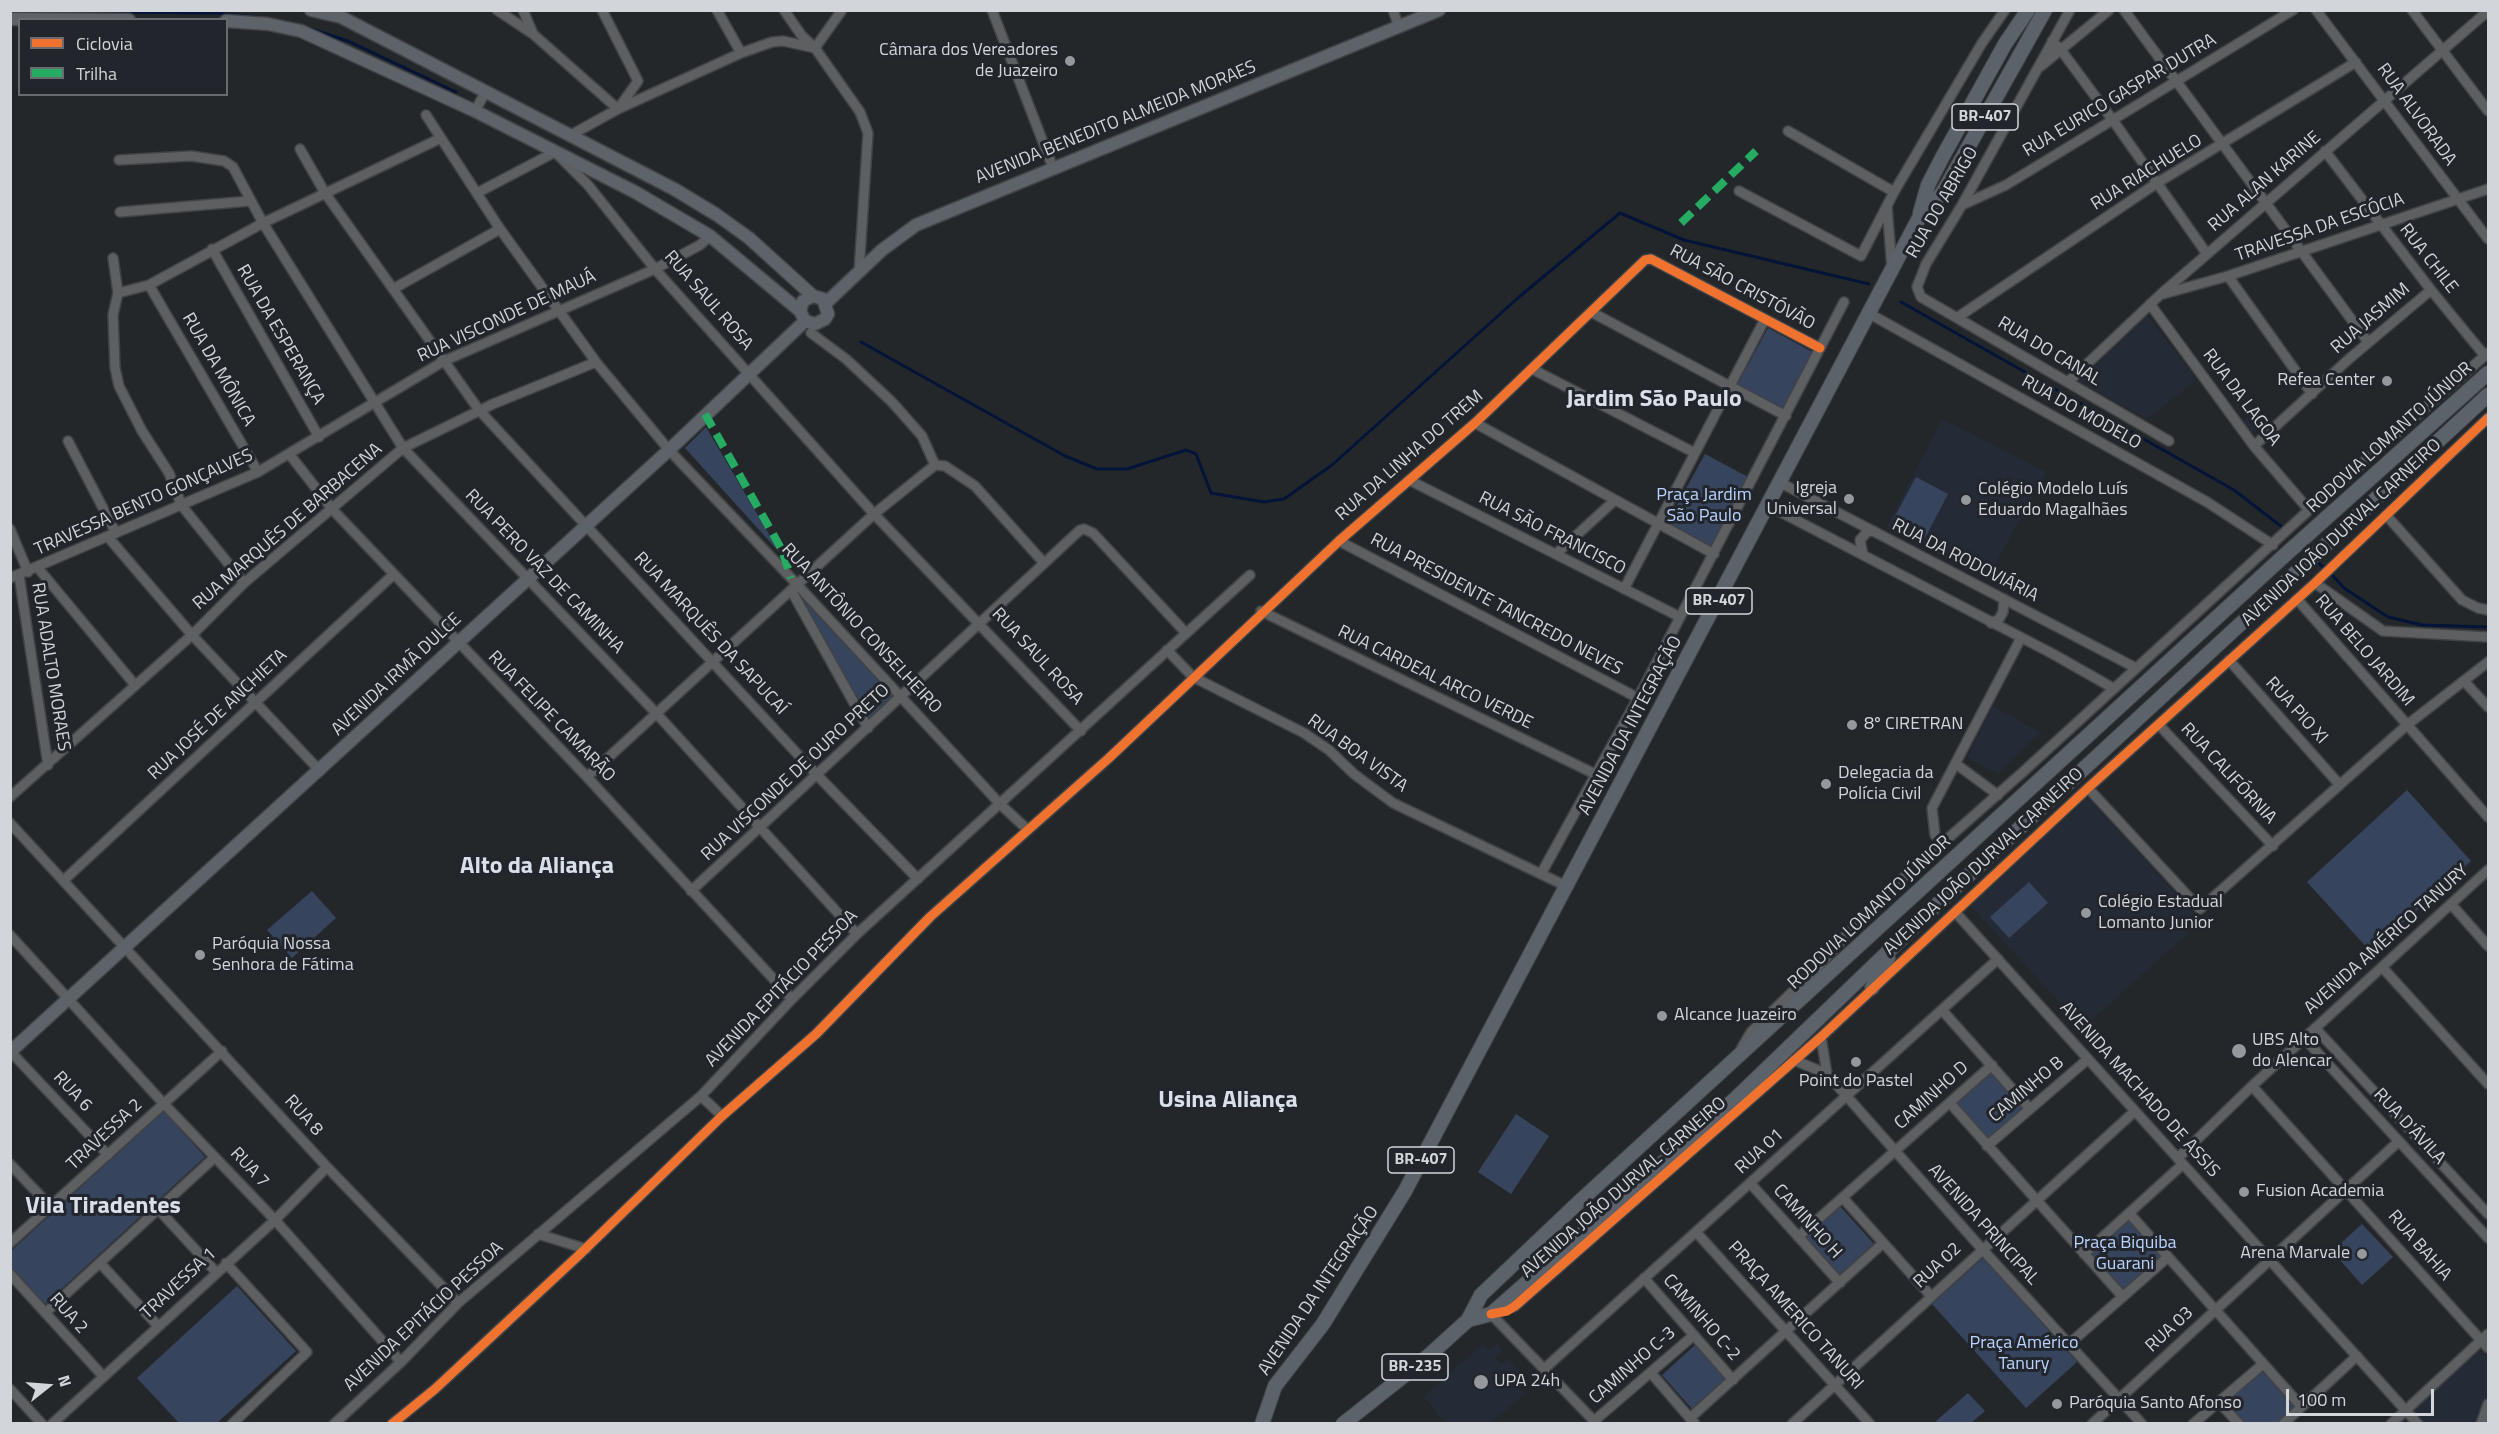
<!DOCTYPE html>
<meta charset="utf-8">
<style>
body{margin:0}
#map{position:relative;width:2499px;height:1434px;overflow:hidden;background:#24272a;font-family:"Titillium Web",sans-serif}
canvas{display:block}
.frame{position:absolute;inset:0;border:12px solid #d2d5d9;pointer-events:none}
.legend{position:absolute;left:18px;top:18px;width:210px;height:78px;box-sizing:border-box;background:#22262c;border:2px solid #686c71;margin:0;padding:8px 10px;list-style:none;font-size:18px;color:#d2d5d9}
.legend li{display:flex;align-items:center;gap:12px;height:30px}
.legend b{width:30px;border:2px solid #686c71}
.north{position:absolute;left:18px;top:1356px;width:60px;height:60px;-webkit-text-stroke:4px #22262c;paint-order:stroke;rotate:73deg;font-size:16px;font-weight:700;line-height:24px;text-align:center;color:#d2d5d9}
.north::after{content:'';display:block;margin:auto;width:21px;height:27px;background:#d2d5d9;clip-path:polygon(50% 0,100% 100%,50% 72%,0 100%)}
.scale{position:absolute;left:2286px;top:1389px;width:148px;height:27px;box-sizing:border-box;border:3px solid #d2d5d9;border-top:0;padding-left:8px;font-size:18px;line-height:21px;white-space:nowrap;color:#d2d5d9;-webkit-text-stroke:4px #22262c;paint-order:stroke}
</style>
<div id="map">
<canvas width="2499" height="1434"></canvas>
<div class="frame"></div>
<ul class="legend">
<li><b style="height:8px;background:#ef722f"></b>Ciclovia</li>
<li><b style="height:8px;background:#26ab63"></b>Trilha</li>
</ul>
<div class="north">N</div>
<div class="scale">100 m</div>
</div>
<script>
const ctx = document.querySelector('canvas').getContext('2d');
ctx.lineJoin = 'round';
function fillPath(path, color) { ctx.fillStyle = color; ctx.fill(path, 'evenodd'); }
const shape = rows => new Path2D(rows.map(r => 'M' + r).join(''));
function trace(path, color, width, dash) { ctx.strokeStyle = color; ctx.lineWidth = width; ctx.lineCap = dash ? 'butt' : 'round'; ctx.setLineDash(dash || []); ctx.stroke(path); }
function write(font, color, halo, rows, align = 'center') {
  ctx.font = font + ' "Titillium Web",sans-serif'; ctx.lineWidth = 6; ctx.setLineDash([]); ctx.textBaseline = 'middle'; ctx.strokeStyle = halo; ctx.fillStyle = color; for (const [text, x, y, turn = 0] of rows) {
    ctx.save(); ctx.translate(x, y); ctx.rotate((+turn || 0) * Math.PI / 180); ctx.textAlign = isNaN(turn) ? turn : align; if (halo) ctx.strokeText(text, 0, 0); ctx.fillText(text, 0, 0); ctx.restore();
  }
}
fillPath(shape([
 [2147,315,2197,380,2146,419,2079,381],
 [2259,409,2268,422,2252,433,2242,422],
 [1942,419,2046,472,1987,579,1886,528],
 [1993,706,2040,732,1998,774,1967,757],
 [2088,798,2201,921,2083,1028,1971,906],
 [1483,1344,1489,1351,1497,1344,1503,1351,1496,1358,1501,1364,1508,1358,1525,1378,1518,1386,1525,1394,1491,1423,1446,1423,1423,1397],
 [2479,1350,2488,1359,2488,1403,2480,1423,2424,1423,2413,1411]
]), '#252b36');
fillPath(shape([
 [1768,328,1814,353,1783,410,1737,385],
 [706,427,780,553,685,448],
 [1705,454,1748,477,1711,549,1666,525],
 [1916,477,1948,494,1925,538,1893,520],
 [796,592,894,697,868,722],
 [2407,790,2471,861,2371,952,2307,882],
 [2029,882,2048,903,2009,938,1990,917],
 [312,891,336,918,292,958,267,930],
 [1992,1070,2024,1107,1985,1142,1953,1105],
 [164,1111,205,1157,44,1305,11,1267,11,1251],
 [1516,1114,1549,1136,1511,1194,1478,1172],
 [1839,1205,1874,1244,1837,1277,1803,1238],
 [2126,1217,2162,1257,2124,1292,2088,1253],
 [2362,1224,2393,1257,2362,1285,2332,1251],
 [1983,1258,2077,1362,2026,1408,1932,1304],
 [237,1286,296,1351,217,1423,179,1423,137,1378],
 [1696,1344,1727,1379,1693,1410,1662,1375],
 [2262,1368,2298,1408,2281,1423,2243,1423,2224,1402],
 [1968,1393,1985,1411,1971,1423,1938,1423,1936,1421]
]), '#36455d');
trace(shape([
 [10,11,217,13,257,17],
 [302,26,348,41,456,92],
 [1901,302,2234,490,2282,527],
 [861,342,1065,456,1097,469,1127,469,1186,450,1196,454,1211,493,1264,502,1284,499,1332,465,1519,297,1620,213,1684,240,1869,284],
 [2301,545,2311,555],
 [2316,560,2323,567],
 [2333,576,2344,588,2388,617,2422,625,2488,627]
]), '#031438', 3);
const minor = shape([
 [497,10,533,34],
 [523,10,533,34,618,109,741,53,717,10],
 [784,10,802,36,815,48],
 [842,10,815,48,860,112,868,133,859,272],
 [992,10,1053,168],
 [1393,10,1399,27],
 [2070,10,1962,205,1926,264,1917,287,1921,297,2169,441],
 [2124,10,2368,342],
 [2316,10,2488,239],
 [2412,10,2488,111],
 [2052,41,2061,50,2112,119,2207,254],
 [741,53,772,42,783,41,815,48],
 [2041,66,2109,10],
 [475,111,486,91],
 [426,115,500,229,596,362,669,450,791,578,1001,805,1028,830],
 [1788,131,1894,192],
 [569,136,618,109,638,81,602,10],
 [300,149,325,193,479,410,816,774,918,879],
 [2325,151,2431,290,2485,356],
 [119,160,191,156,224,161,233,167,263,223,403,448,656,713,857,934],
 [1739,191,1861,256,1894,192,1982,43,2005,10],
 [477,193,555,152,588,185,655,269,874,514,1081,731],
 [1962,205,2006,185,2293,10],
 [1887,206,1892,269],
 [120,212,250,201],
 [212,249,319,437],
 [113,258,118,293,113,315,115,368,119,386,142,431,169,473,182,506,244,583],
 [2228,276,2312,394],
 [149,285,258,472],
 [393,289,500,229],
 [118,293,149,285,263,223,439,139],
 [2163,294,2228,276,2488,189],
 [2150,304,2254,446,2309,510],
 [1593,313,1786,416],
 [1870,314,2207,502,2273,545],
 [1958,317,2157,183,2356,62],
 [811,333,846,359,892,402,922,436,935,465,945,466,975,486,1044,563],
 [1532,369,1695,453],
 [2068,382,2161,294,2488,11],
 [1475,423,1714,554],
 [68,441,116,533],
 [2254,446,2350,358,2431,290],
 [290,455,333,510,587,777,792,999],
 [1409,480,1680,617],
 [1779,482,2136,668],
 [1767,505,2053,654,2113,688],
 [2386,515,2462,600,2478,608,2488,610],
 [10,529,28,572],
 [108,537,192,635,320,771],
 [1339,541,1638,698],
 [1556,554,1615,500],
 [1863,555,1860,540,1867,532,1874,531],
 [38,568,135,685],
 [19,575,48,765],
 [10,578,258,472,444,361,655,269,700,245,710,236],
 [2315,583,2383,631,2488,637],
 [1624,589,1765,319],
 [791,590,868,728],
 [2297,599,2488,817],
 [1261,611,1595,774],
 [1991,623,1999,619,2003,612,2004,599],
 [1167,650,1193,677,1304,733,1329,750,1354,774,1393,803,1568,887],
 [2229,660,2339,784],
 [2464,681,2488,707],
 [2159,725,2273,846],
 [1956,764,1998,795],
 [587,777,874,514,935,465],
 [2088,788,2200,909,2407,725,2488,662],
 [10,797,192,635,244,583,403,448,493,404,596,362],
 [10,823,327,1167,458,1303],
 [1943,844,1935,835,1932,808,2021,638],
 [1541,874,1638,698,1844,302],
 [64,880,394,574],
 [691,891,1080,530,1084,529,1093,533,1185,632],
 [2451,904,2488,946],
 [1956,913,2418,1424],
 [10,935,163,1103,275,1220,401,1362],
 [2382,967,2488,1084],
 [1942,1010,2030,1109],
 [2315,1028,2488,1214],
 [1821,1037,1827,1074,1982,1249,2142,1424],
 [2304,1038,2488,1238],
 [1741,1049,1751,1032,1819,966,1874,904,2024,771,2309,510,2488,353],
 [10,1051,108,1155],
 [1794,1060,1827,1074],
 [2252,1086,2488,1348],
 [701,1096,722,1116],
 [1950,1103,2123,1297],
 [1987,1146,2088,1059],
 [2178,1158,2252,1086,2488,870],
 [10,1164,50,1206],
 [1750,1183,1840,1283],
 [1843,1198,1931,1296],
 [158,1209,216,1272],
 [2129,1213,2301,1406],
 [1696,1232,1870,1424],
 [538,1234,586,1249],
 [1798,1237,1992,1065],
 [10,1243,222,1051],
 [2084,1254,2183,1164],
 [100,1263,158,1326],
 [226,1263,307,1352,232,1424],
 [10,1274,102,1375],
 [1644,1278,1733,1380],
 [45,1313,215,1157],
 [1491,1314,1597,1424],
 [1493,1314,1515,1306,1821,1037,2088,788,2315,583,2488,418],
 [2069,1344,2168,1257],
 [1544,1369,1998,959],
 [1651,1373,1695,1424],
 [10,1389,42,1424],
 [2219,1402,2239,1424],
 [1690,1418,1883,1243],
 [1594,1421,1694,1335],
 [52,1424,275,1220,327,1167],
 [334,1424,401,1362,458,1303,701,1096,792,999,857,934,1250,575],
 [392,1424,435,1389,578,1256,722,1116,816,1034,930,917,1109,758,1339,541,1475,423,1645,260,1651,259,1820,348],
 [1792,1424,2135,1111],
 [2092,1424,2399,1141],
 [2193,1424,2263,1364],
 [2283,1424,2357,1356],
 [2391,1424,2488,1334],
 [2481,1424,2488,1404]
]);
const major = shape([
 [311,10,341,17,674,189,717,215,749,238,813,296,823,299,828,314,825,319,815,324,805,321,800,311,803,301,813,296],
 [10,19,129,20],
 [226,21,268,24,301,31,475,111,635,192,710,236,800,311],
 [826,303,882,250,916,225,1439,10],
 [10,1052,669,450,805,321]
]);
const highway = shape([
 [1920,213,1928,185,1943,156,2005,44,2028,10],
 [1872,988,1888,958],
 [1468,1320,1491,1314,1735,1099,1945,897,2488,395],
 [1262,1424,1275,1386,1323,1324,1405,1191,1919,218,1943,192,2045,10],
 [1343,1424,1425,1359,1468,1320,1481,1295,1580,1201,2285,555,2488,373]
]);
trace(minor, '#414346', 12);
trace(major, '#414346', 15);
trace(highway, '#414346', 16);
trace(minor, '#5d5f61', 9);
trace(major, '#5e636a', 12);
trace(highway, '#5b626a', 14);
trace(shape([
 [1681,223,1756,151],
 [705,414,782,550,791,578]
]), '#26ab63', 8, [15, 8]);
trace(shape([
 [1491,1314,1507,1311,1515,1306,1821,1037,2088,788,2315,583,2488,418],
 [392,1424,435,1389,578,1256,722,1116,816,1034,930,917,1109,758,1339,541,1475,423,1645,260,1651,259,1820,348]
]), '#ef722f', 9);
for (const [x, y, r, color] of [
 [1070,61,6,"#95989c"],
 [2387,381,6,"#95989c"],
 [1849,499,6,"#95989c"],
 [1966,500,6,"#95989c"],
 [1852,725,6,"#95989c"],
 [1826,784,6,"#95989c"],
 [2086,913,6,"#95989c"],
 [200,955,6,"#95989c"],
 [1662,1016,6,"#95989c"],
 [2239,1051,8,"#95989c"],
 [1856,1062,6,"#95989c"],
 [2244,1192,6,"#95989c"],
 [2362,1254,6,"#95989c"],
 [1481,1382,8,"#95989c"],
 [2057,1404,6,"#95989c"]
]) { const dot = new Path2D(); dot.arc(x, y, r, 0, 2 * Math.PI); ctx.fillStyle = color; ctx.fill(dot); trace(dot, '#22262c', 2); }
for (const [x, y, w] of [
 [1985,117,66],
 [1719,601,66],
 [1421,1160,66],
 [1415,1367,66]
]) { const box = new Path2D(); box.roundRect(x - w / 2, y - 13, w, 26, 4.5); ctx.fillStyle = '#22262c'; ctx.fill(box); trace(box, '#d2d5d9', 1.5); }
write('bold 16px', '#d2d5d9', null, [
 ["BR-407",1985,117],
 ["BR-407",1719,601],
 ["BR-407",1421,1160],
 ["BR-235",1415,1367]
]);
write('18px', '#d2d5d9', '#22262c', [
 ["Câmara dos Vereadores",1058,51,"right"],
 ["de Juazeiro",1058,72,"right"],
 ["Refea Center",2375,381,"right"],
 ["Igreja",1837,489,"right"],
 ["Universal",1837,510,"right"],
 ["Colégio Modelo Luís",1978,490],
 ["Eduardo Magalhães",1978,511],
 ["8º CIRETRAN",1864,725],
 ["Delegacia da",1838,774],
 ["Polícia Civil",1838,795],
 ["Colégio Estadual",2098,903],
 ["Lomanto Junior",2098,924],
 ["Paróquia Nossa",212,945],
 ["Senhora de Fátima",212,966],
 ["Alcance Juazeiro",1674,1016],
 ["UBS Alto",2252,1041],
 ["do Alencar",2252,1062],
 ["Point do Pastel",1856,1082,"center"],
 ["Fusion Academia",2256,1192],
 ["Arena Marvale",2350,1254,"right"],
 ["UPA 24h",1494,1382],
 ["Paróquia Santo Afonso",2069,1404]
], 'left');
write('18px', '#d2d5d9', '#22262c', [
 ["RUA EURICO GASPAR DUTRA",2120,96,-31],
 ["RUA ALVORADA",2416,115,54],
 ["AVENIDA BENEDITO ALMEIDA MORAES",1116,123,-22],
 ["RUA RIACHUELO",2147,173,-32],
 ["RUA ALAN KARINE",2265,182,-41],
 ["RUA DO ABRIGO",1943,203,-60],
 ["TRAVESSA DA ESCÓCIA",2320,228,-19],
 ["RUA CHILE",2428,259,52],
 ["RUA SÃO CRISTÓVÃO",1742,288,28],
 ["RUA SAUL ROSA",708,301,49],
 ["RUA VISCONDE DE MAUÁ",507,317,-25],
 ["RUA JASMIM",2371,319,-41],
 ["RUA DA ESPERANÇA",280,335,60],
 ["RUA DO CANAL",2049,352,31],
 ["RUA DA MÔNICA",218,370,60],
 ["RUA DA LAGOA",2241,398,53],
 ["RUA DO MODELO",2081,413,29],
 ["RODOVIA LOMANTO JÚNIOR",2390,438,-42],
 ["RUA DA LINHA DO TREM",1410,456,-41],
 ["TRAVESSA BENTO GONÇALVES",144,503,-24],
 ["RUA MARQUÊS DE BARBACENA",288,527,-41],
 ["AVENIDA JOÃO DURVAL CARNEIRO",2342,533,-43],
 ["RUA SÃO FRANCISCO",1552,534,27],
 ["RUA DA RODOVIÁRIA",1965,561,27],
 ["RUA PERO VAZ DE CAMINHA",544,572,46],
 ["RUA PRESIDENTE TANCREDO NEVES",1496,605,28],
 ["RUA ANTÔNIO CONSELHEIRO",861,629,47],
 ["RUA MARQUÊS DA SAPUCAÍ",710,634,47],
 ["RUA BELO JARDIM",2364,651,49],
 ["RUA SAUL ROSA",1037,657,47],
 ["RUA ADALTO MORAES",50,667,81],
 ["AVENIDA IRMÃ DULCE",397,675,-43],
 ["RUA CARDEAL ARCO VERDE",1435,678,26],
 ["RUA PIO XI",2296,711,48],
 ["RUA JOSÉ DE ANCHIETA",218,715,-43],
 ["RUA FELIPE CAMARÃO",551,717,46],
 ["AVENIDA DA INTEGRAÇÃO",1631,726,-62],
 ["RUA BOA VISTA",1357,754,36],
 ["RUA VISCONDE DE OURO PRETO",796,773,-43],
 ["RUA CALIFÓRNIA",2228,774,47],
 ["AVENIDA JOÃO DURVAL CARNEIRO",1984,862,-43],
 ["RODOVIA LOMANTO JÚNIOR",1870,913,-43],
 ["AVENIDA AMÉRICO TANURY",2387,940,-42],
 ["AVENIDA EPITÁCIO PESSOA",782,989,-46],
 ["CAMINHO B",2027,1090,-40],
 ["AVENIDA MACHADO DE ASSIS",2139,1090,48],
 ["RUA 6",72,1092,47],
 ["CAMINHO D",1932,1096,-42],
 ["RUA 8",303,1116,48],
 ["RUA D'ÁVILA",2409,1127,47],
 ["TRAVESSA 2",105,1135,-43],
 ["RUA 01",1760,1152,-42],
 ["RUA 7",249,1168,47],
 ["AVENIDA JOÃO DURVAL CARNEIRO",1624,1188,-41],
 ["CAMINHO H",1807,1222,48],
 ["AVENIDA PRINCIPAL",1983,1225,48],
 ["RUA BAHIA",2419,1246,49],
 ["RUA 02",1938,1266,-43],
 ["TRAVESSA 1",179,1284,-43],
 ["AVENIDA DA INTEGRAÇÃO",1319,1291,-56],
 ["RUA 2",68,1314,48],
 ["PRAÇA AMERICO TANURI",1795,1316,48],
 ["AVENIDA EPITÁCIO PESSOA",424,1317,-43],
 ["CAMINHO C-2",1701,1318,49],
 ["RUA 03",2170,1330,-43],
 ["CAMINHO C-3",1633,1366,-41]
]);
write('18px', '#b9d4ff', '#22262c', [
 ["Praça Jardim",1704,496],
 ["São Paulo",1704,517],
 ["Praça Biquiba",2125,1244],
 ["Guarani",2125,1265],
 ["Praça Américo",2024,1344],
 ["Tanury",2024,1365]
]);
write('bold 24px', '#dae0e9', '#22262c', [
 ["Jardim São Paulo",1654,400],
 ["Alto da Aliança",537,867],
 ["Usina Aliança",1228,1101],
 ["Vila Tiradentes",103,1207]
]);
</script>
